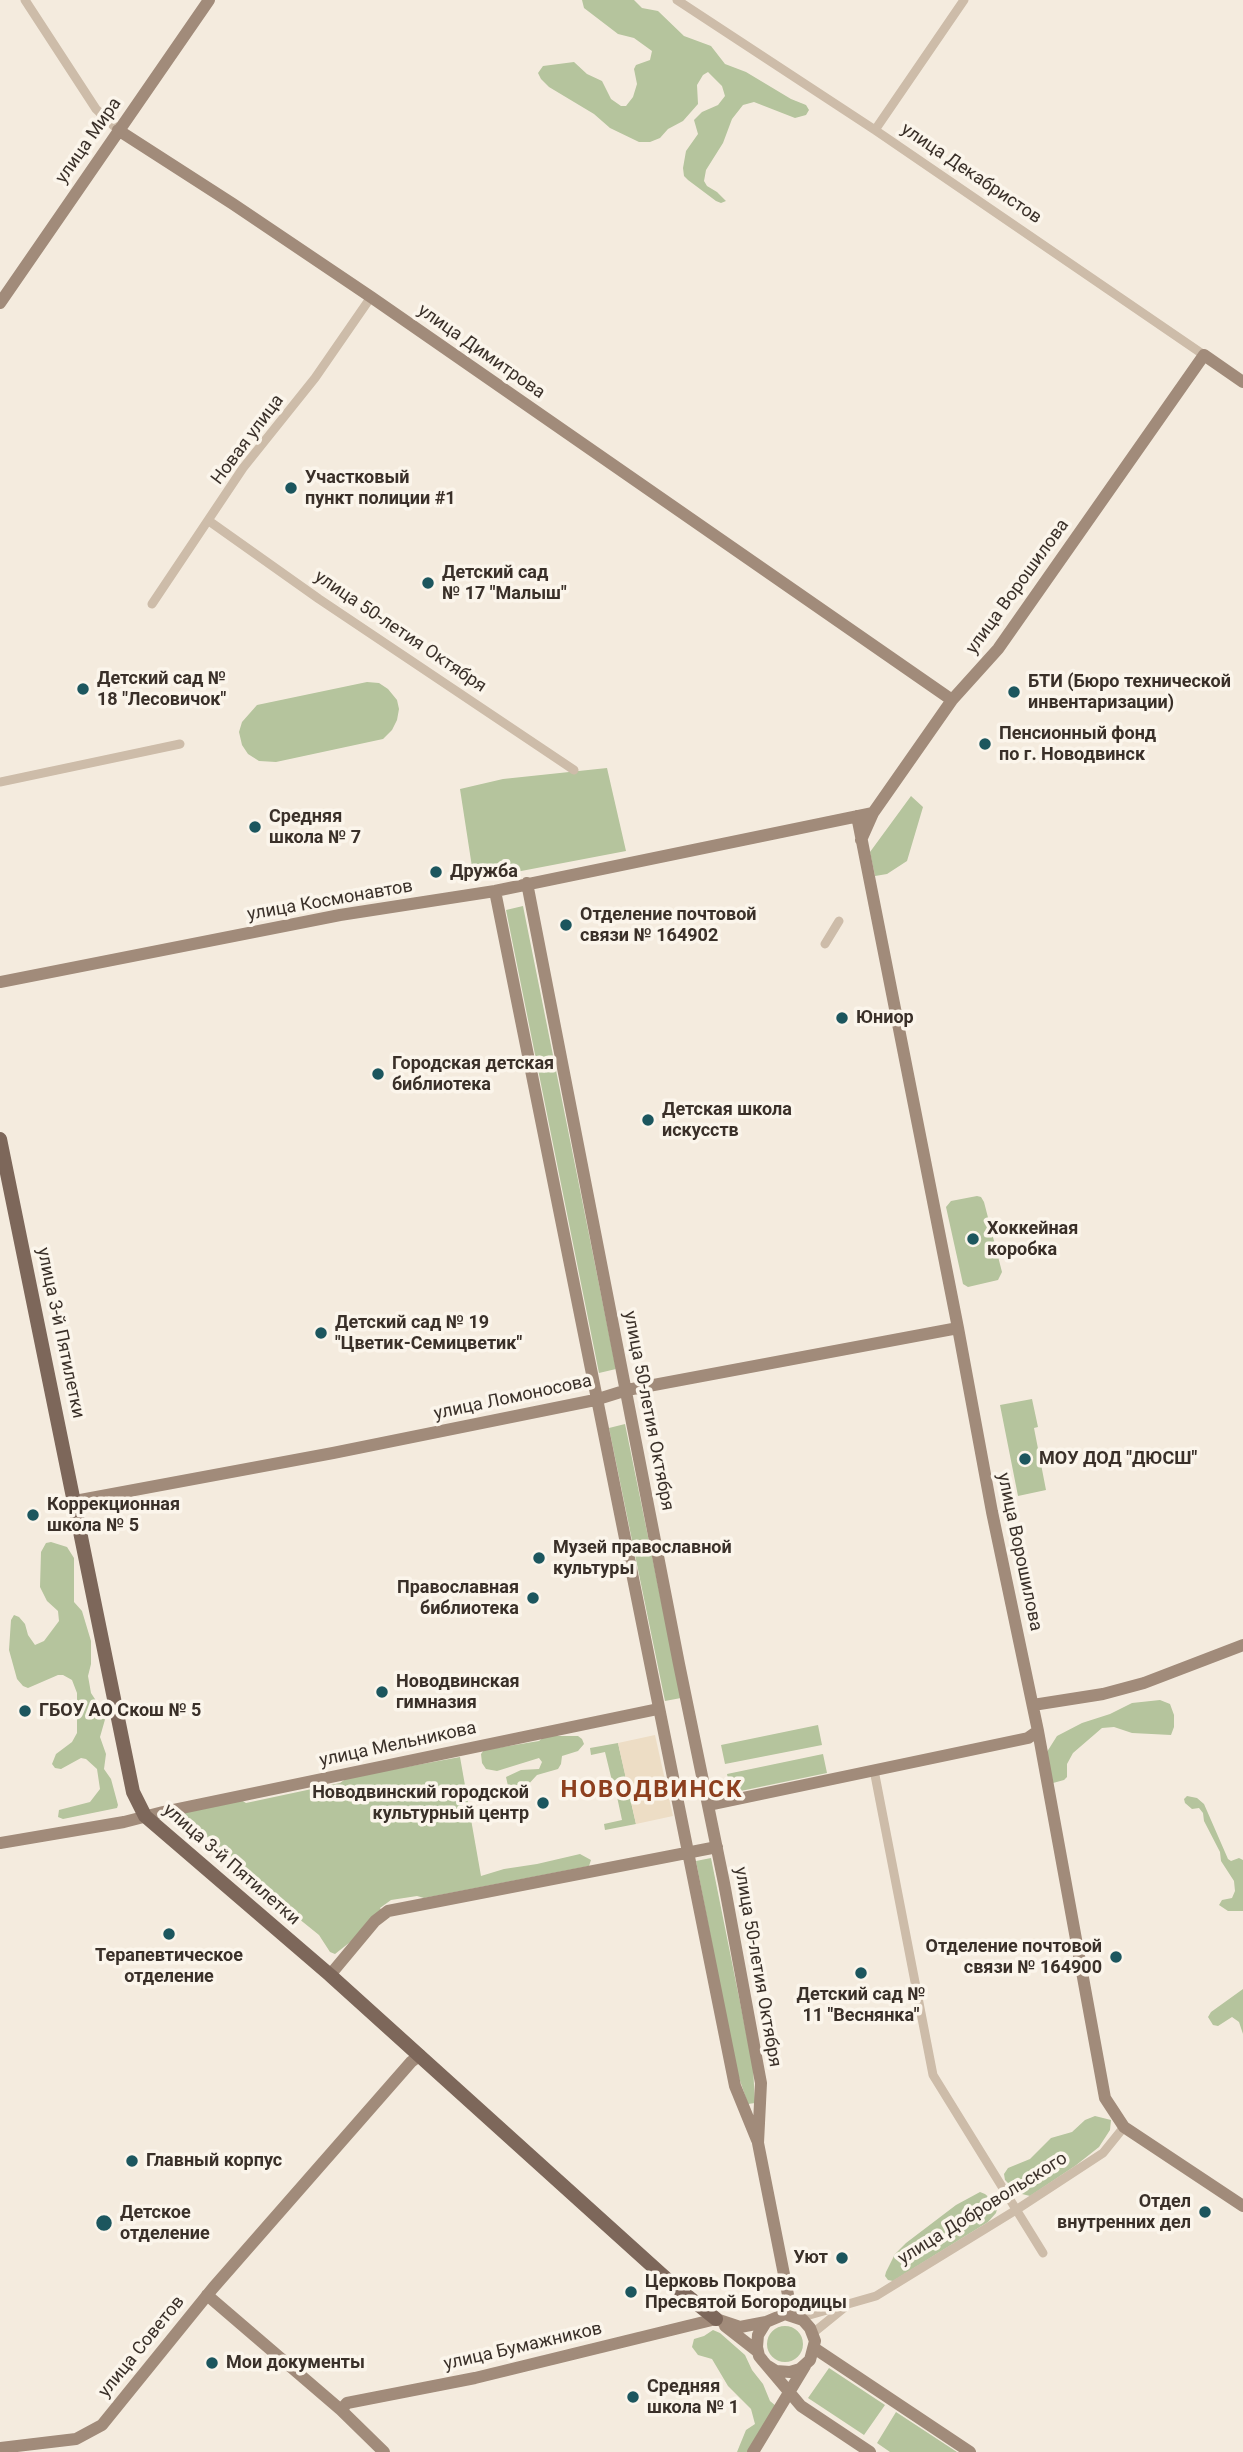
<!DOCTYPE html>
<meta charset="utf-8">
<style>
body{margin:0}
canvas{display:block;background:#f4ebde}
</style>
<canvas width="1243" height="2452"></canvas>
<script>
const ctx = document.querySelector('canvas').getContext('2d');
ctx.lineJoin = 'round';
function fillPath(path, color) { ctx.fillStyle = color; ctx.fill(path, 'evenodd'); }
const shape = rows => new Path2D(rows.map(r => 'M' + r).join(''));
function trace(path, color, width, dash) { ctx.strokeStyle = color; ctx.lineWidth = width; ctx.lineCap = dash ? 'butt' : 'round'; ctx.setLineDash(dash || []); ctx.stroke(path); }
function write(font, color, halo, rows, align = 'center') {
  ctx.font = font + ' Roboto,sans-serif'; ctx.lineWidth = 7; ctx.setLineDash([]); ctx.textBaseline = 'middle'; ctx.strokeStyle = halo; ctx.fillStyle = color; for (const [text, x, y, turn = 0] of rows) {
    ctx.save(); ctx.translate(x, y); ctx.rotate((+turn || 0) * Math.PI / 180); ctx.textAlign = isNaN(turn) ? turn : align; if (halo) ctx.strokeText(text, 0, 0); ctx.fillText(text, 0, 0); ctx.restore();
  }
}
fillPath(shape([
 [582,0,634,0,642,8,658,11,684,36,711,46,725,64,746,72,791,99,806,105,809,110,806,115,795,118,754,102,743,105,732,119,723,143,706,170,704,181,707,186,717,192,726,201,721,203,716,201,688,180,684,176,683,168,686,151,698,134,694,120,702,112,718,105,725,96,722,86,708,72,703,75,697,85,698,104,683,121,668,129,660,138,650,142,639,142,610,128,594,114,549,87,541,79,538,73,543,66,574,62,587,74,602,81,611,99,621,106,626,106,633,97,637,84,634,69,636,65,650,60,652,51,634,38,618,34,584,8],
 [367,682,379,683,388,689,397,700,399,709,397,720,392,730,383,739,276,762,259,761,248,754,242,745,239,732,242,722,257,705],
 [607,768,626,851,474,880,460,789,503,779],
 [911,796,923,807,907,861,887,874,875,876,870,852],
 [523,906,616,1369,599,1373,506,910],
 [977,1196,981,1197,984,1202,1002,1272,998,1280,968,1287,963,1284,946,1207,951,1201],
 [1032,1399,1038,1427,1034,1428,1046,1490,1018,1496,1000,1405],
 [625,1424,681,1698,665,1701,609,1428],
 [51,1542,67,1547,74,1558,74,1602,82,1611,91,1641,91,1664,88,1676,91,1693,106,1716,100,1737,106,1754,104,1769,111,1779,118,1805,117,1808,63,1819,58,1817,59,1810,90,1802,100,1789,97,1769,86,1759,81,1758,61,1769,55,1768,52,1764,56,1754,72,1742,77,1733,77,1693,72,1680,63,1675,58,1675,28,1688,23,1686,17,1679,9,1650,11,1620,14,1615,19,1617,25,1624,28,1635,35,1645,44,1641,59,1621,58,1611,47,1601,40,1587,41,1552,46,1543],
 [1160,1700,1170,1704,1174,1715,1174,1727,1171,1735,1132,1733,1114,1727,1102,1728,1073,1753,1067,1764,1067,1777,1064,1780,1053,1783,1045,1755,1057,1736,1082,1723,1110,1714,1132,1703],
 [818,1725,822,1745,725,1764,721,1745],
 [545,1736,578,1736,582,1739,584,1744,578,1751,562,1756,561,1764,558,1769,537,1775,525,1788,508,1786,506,1777,521,1770,539,1769,542,1762,539,1758,497,1771,486,1769,482,1763,481,1754,484,1750,539,1741],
 [618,1743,626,1778,612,1781,605,1752,591,1755,590,1748],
 [823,1754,827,1773,731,1793,727,1774],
 [460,1757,481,1876,504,1869,537,1864,580,1854,591,1860,589,1866,424,1898,417,1896,391,1900,380,1908,382,1911,354,1939,335,1954,330,1952,319,1935,267,1893,261,1882,201,1832,181,1828,173,1823,171,1818,174,1814,241,1800,246,1803,340,1783,347,1778],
 [628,1789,636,1824,605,1830,604,1824,622,1820,616,1792],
 [1187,1796,1197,1798,1204,1804,1228,1859,1231,1861,1239,1858,1243,1860,1243,1911,1228,1911,1219,1905,1222,1900,1232,1898,1235,1891,1234,1881,1221,1861,1220,1852,1204,1821,1203,1813,1199,1808,1192,1809,1185,1803,1184,1799],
 [711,1858,753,2067,755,2103,748,2104,736,2069,696,1861],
 [1243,1989,1243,2034,1239,2022,1232,2017,1218,2026,1213,2025,1208,2017,1211,2012],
 [1095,2116,1111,2120,1110,2130,1099,2147,1075,2166,1030,2196,1018,2193,1005,2180,1004,2174,1008,2168,1030,2159,1051,2138,1072,2132,1085,2120],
 [980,2192,985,2194,998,2205,996,2213,988,2222,893,2281,888,2280,885,2276,886,2272,895,2254,906,2243,956,2205],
 '767 2344a18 18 0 1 1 36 0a18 18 0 1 1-36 0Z',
 [713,2330,720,2333,745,2355,752,2370,763,2384,770,2401,776,2406,754,2452,737,2452,746,2430,755,2424,751,2409,728,2386,712,2359,698,2355,692,2347,694,2339,704,2336],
 [829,2368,885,2405,864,2435,808,2398],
 [896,2412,957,2452,890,2452,877,2443]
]), '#b5c49d');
fillPath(shape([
 [655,1735,673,1816,636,1824,618,1743]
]), '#edddc5');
trace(shape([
 [25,0,96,109,118,130],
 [677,0,875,130,1204,355],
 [875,130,964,0],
 [209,521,319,599,574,770],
 [152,604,243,468,315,378,371,297],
 [0,782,180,744],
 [825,944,839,921],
 [874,1770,933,2075,1043,2253],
 [799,2318,876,2296,1016,2210,1103,2153,1124,2127],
 [813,2333,845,2307]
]), '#cdbca9', 9);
trace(shape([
 [118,130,233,204,371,297,952,700],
 [0,303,209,0],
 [857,816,958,1328,992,1512,1038,1731,1105,2098,1124,2127,1243,2206],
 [861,840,873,813,952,700,998,649,1204,355,1243,382],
 [527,883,679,1664,724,1883,761,2083,758,2143,792,2315],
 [495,891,735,2086,757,2140],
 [0,982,340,915,495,891,873,813],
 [75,1501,333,1453,595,1400,627,1390,958,1328],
 [1033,1705,1103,1694,1144,1683,1243,1645],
 [709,1805,1028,1738,1038,1731],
 [0,1843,124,1822,163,1812,658,1709],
 [330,1975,375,1921,388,1911,717,1847],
 [207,2295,341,2410,384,2452],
 [716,2319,740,2327,766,2322],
 [725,2326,757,2351],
 [814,2348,970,2452],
 [768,2366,776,2371,790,2372,800,2369,810,2360,815,2341,810,2328,803,2320,785,2314,766,2322,758,2335,757,2347,759,2356,763,2361,801,2406,870,2452],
 [341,2410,347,2403,475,2378,716,2319],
 [0,2448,76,2439,102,2425,213,2288,411,2062,420,2055],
 [753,2452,805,2366]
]), '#a18b7a', 12);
trace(shape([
 [0,1139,133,1792,145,1816,330,1975,670,2282,716,2319]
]), '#7d675a', 14);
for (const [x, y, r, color] of [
 [291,488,7,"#1c565e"],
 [428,583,7,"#1c565e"],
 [83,689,7,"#1c565e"],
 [1014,692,7,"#1c565e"],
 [985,744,7,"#1c565e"],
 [255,827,7,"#1c565e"],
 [436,872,7,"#1c565e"],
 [566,925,7,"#1c565e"],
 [842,1018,7,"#1c565e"],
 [378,1074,7,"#1c565e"],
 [648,1120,7,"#1c565e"],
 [973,1239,7,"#1c565e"],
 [321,1333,7,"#1c565e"],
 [1025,1459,7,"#1c565e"],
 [33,1515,7,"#1c565e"],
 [539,1558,7,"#1c565e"],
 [533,1598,7,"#1c565e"],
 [382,1692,7,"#1c565e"],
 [25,1711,7,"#1c565e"],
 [543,1803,7,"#1c565e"],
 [169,1934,7,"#1c565e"],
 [1116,1957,7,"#1c565e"],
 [861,1973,7,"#1c565e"],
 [132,2161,7,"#1c565e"],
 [1205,2212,7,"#1c565e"],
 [104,2223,9,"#1c565e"],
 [842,2258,7,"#1c565e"],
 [631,2292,7,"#1c565e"],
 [212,2363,7,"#1c565e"],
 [633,2397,7,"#1c565e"]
]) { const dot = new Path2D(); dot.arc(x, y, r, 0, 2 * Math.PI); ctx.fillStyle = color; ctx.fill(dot); trace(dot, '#fbf5eb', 2.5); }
write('18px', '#3a3029', '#fbf5eb', [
 ["улица Мира",89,141,-55],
 ["улица Декабристов",971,174,34],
 ["улица Димитрова",481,352,35],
 ["Новая улица",248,440,-53],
 ["улица Ворошилова",1018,587,-54],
 ["улица 50-летия Октября",400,632,34],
 ["улица Космонавтов",330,901,-10],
 ["улица 3-й Пятилетки",60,1333,78],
 ["улица Ломоносова",513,1398,-12],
 ["улица 50-летия Октября",648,1411,79],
 ["улица Ворошилова",1019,1552,78],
 ["улица Мельникова",398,1745,-12],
 ["улица 3-й Пятилетки",231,1865,41],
 ["улица 50-летия Октября",757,1967,80],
 ["улица Добровольского",983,2209,-32],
 ["улица Советов",142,2347,-51],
 ["улица Бумажников",523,2347,-13]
]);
write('bold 18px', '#3a3029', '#fbf5eb', [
 ["Участковый",305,478],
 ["пункт полиции #1",305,499],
 ["Детский сад",442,573],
 ["№ 17 \"Малыш\"",442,594],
 ["Детский сад №",97,679],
 ["18 \"Лесовичок\"",97,700],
 ["БТИ (Бюро технической",1028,682],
 ["инвентаризации)",1028,703],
 ["Пенсионный фонд",999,734],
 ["по г. Новодвинск",999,755],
 ["Средняя",269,817],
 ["школа № 7",269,838],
 ["Дружба",450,872],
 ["Отделение почтовой",580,915],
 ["связи № 164902",580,936],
 ["Юниор",856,1018],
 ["Городская детская",392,1064],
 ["библиотека",392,1085],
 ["Детская школа",662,1110],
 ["искусств",662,1131],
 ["Хоккейная",987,1229],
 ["коробка",987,1250],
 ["Детский сад № 19",335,1323],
 ["\"Цветик-Семицветик\"",335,1344],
 ["МОУ ДОД \"ДЮСШ\"",1039,1459],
 ["Коррекционная",47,1505],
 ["школа № 5",47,1526],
 ["Музей православной",553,1548],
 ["культуры",553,1569],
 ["Православная",519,1588,"right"],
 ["библиотека",519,1609,"right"],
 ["Новодвинская",396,1682],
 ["гимназия",396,1703],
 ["ГБОУ АО Скош № 5",39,1711],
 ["Новодвинский городской",529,1793,"right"],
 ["культурный центр",529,1814,"right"],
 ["Отделение почтовой",1102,1947,"right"],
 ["связи № 164900",1102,1968,"right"],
 ["Терапевтическое",169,1956,"center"],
 ["отделение",169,1977,"center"],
 ["Детский сад №",861,1995,"center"],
 ["11 \"Веснянка\"",861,2016,"center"],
 ["Главный корпус",146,2161],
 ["Отдел",1191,2202,"right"],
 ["внутренних дел",1191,2223,"right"],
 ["Детское",120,2213],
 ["отделение",120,2234],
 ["Уют",828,2258,"right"],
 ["Церковь Покрова",645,2282],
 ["Пресвятой Богородицы",645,2303],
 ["Мои документы",226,2363],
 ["Средняя",647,2387],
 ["школа № 1",647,2408]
], 'left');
ctx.letterSpacing = '2px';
write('bold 24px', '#8d3f1e', '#fbf5eb', [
 ["НОВОДВИНСК",652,1791]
]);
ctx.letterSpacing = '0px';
</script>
